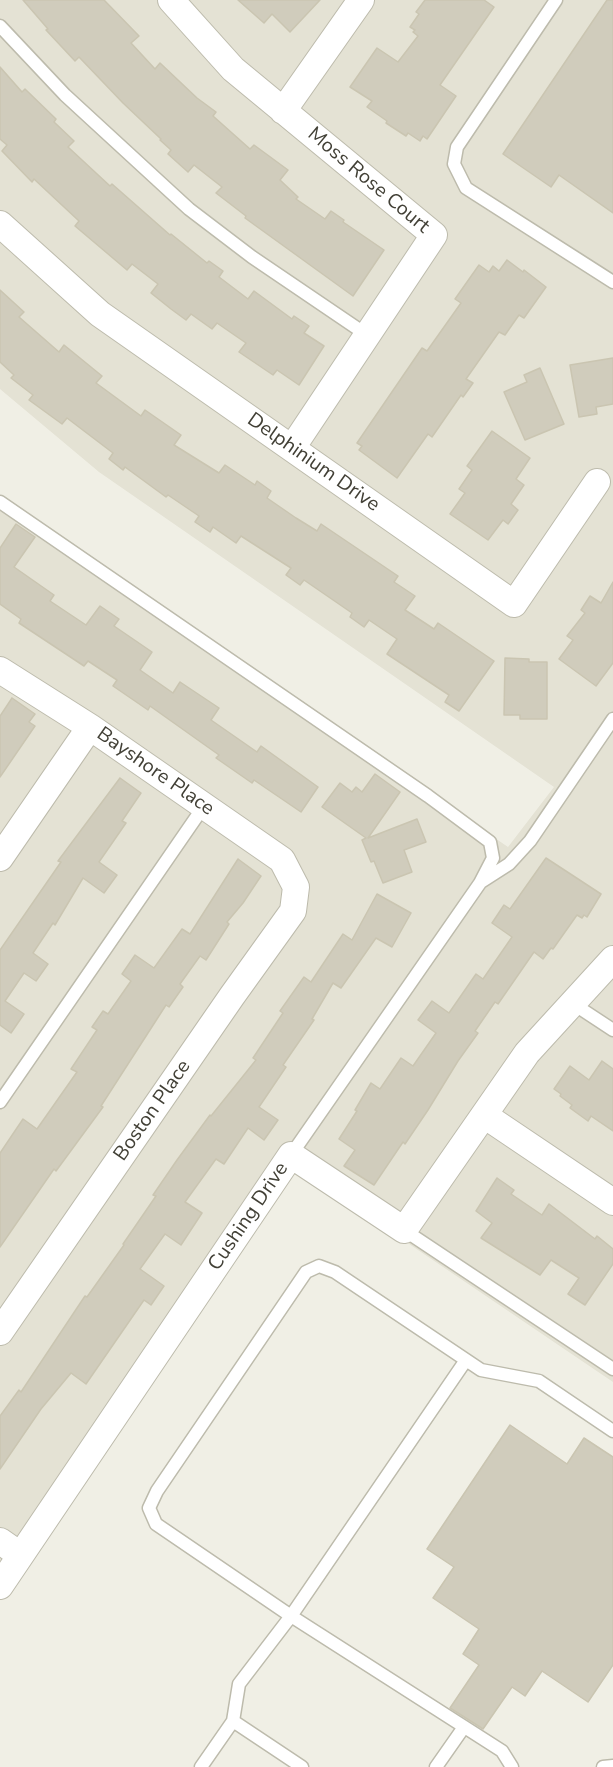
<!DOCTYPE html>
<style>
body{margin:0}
canvas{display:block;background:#f0efe5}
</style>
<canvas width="613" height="1767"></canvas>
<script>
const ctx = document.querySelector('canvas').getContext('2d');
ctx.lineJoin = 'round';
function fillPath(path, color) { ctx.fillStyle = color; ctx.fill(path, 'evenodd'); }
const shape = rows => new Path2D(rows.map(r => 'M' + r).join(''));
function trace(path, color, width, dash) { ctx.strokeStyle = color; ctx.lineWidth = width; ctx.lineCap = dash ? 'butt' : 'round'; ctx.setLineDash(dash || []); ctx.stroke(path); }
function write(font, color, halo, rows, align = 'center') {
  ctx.font = font + ' "Nunito Sans",sans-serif'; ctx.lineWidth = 5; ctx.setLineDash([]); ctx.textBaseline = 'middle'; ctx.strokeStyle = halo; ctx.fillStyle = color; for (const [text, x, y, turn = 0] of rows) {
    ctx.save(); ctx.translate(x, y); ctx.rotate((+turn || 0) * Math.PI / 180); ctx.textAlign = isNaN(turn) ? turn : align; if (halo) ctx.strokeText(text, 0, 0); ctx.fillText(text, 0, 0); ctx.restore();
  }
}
fillPath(shape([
 [0,0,613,0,613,1382,288,1162,0,1573,0,500,508,847,554,787,99,472,0,389]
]), '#e4e2d4');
const building = shape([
 [23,0,104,0,139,36,131,43,155,69,160,63,197,98,216,112,213,116,250,149,254,145,288,170,280,180,298,197,296,199,325,219,331,211,344,220,343,222,384,250,353,296,245,218,246,216,216,193,222,187,194,165,188,172,168,154,171,150,160,140,161,139,123,103,79,57,75,61,46,30,48,29,23,0],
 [238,0,320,0,290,32,272,14,264,23,238,0],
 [425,0,484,0,494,7,440,85,456,96,427,139,423,136,420,141,408,133,406,136,386,123,387,121,367,107,372,101,350,87,377,48,398,62,418,36,413,32,415,30,410,27,419,14,416,12,425,0],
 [607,0,613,0,613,213,559,175,551,187,503,154,607,0],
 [0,67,22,92,25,89,56,119,54,122,74,141,68,147,110,186,112,184,170,235,171,234,207,263,209,261,223,271,219,277,248,299,254,291,292,319,294,316,309,326,304,333,324,346,299,385,277,370,273,375,239,352,246,343,217,323,212,329,191,314,186,320,171,309,151,293,158,284,132,264,127,270,75,226,79,221,34,179,32,182,2,151,7,145,0,139,0,67],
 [507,260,523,272,524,270,546,287,524,318,519,315,505,335,499,332,466,379,473,383,463,397,461,395,432,437,428,434,397,478,359,450,362,446,357,443,422,348,427,351,461,303,455,299,479,265,489,272,493,266,499,271,507,260],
 [0,290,24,312,19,317,59,352,64,345,102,376,96,383,141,416,145,410,181,435,174,445,219,473,225,465,255,485,257,481,271,491,267,498,296,518,317,531,321,524,398,576,394,582,415,596,405,610,434,629,438,623,494,661,459,711,445,702,449,695,387,654,397,639,369,620,364,627,350,617,352,613,304,580,300,585,286,575,291,568,241,536,236,543,213,527,210,532,195,522,199,516,168,495,166,497,125,467,123,470,109,459,113,453,67,418,62,424,29,400,33,395,11,378,14,375,0,362,0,290],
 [613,358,613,404,596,407,597,414,579,417,570,365,613,358],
 [540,368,564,424,525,440,504,392,527,382,524,375,540,368],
 [492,431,530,458,516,479,524,485,511,504,518,510,508,524,503,520,488,540,450,514,465,493,459,489,472,470,467,466,492,431],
 [16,524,35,537,14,567,54,595,50,601,86,625,100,606,119,619,114,626,152,652,140,670,173,693,180,682,219,708,211,720,257,752,261,746,318,787,301,812,254,780,252,783,216,758,219,755,150,706,148,710,113,686,117,680,88,661,84,666,19,623,21,619,0,604,0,548,16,524],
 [613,582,613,663,596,686,559,659,573,640,567,636,585,613,581,610,590,596,601,603,613,582],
 [505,658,529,659,529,662,547,662,547,719,520,719,520,715,504,715,505,658],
 [12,698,35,714,29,722,35,726,0,777,0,716,12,698],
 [375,774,400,792,368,838,417,819,426,842,404,850,412,872,383,883,374,861,371,862,362,840,366,838,322,807,340,783,352,792,356,787,362,792,375,774],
 [120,778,141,793,122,821,126,823,99,862,117,875,104,893,83,878,55,925,53,923,33,953,48,964,36,981,24,973,5,1001,24,1014,11,1033,0,1025,0,950,61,862,58,861,120,778],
 [546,858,601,894,587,917,584,915,582,918,577,915,553,949,551,948,543,959,534,952,498,1004,495,1002,475,1031,478,1033,458,1061,428,1110,405,1144,403,1142,374,1185,344,1166,355,1150,339,1139,357,1111,355,1110,371,1083,380,1089,401,1058,413,1066,436,1033,418,1020,432,1001,449,1013,476,974,483,979,512,937,492,923,504,905,510,909,546,858],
 [238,859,261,876,243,903,227,922,229,924,206,960,200,956,180,984,183,987,169,1007,166,1005,101,1106,103,1107,56,1171,54,1169,0,1247,0,1153,23,1119,37,1129,77,1072,71,1069,97,1030,92,1027,103,1011,108,1014,131,981,122,974,135,955,154,968,182,929,190,934,238,859],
 [377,894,411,913,392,947,376,938,341,988,333,983,312,1019,314,1020,283,1065,286,1067,259,1107,278,1120,264,1140,248,1128,224,1164,216,1159,185,1202,202,1213,181,1245,165,1234,140,1269,164,1286,151,1305,144,1300,86,1384,71,1373,41,1409,0,1469,0,1416,19,1390,21,1392,85,1296,87,1297,124,1245,123,1244,156,1196,153,1195,177,1160,210,1115,211,1116,256,1060,253,1058,283,1013,280,1011,304,977,311,982,343,934,352,940,377,894],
 [602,1061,613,1069,613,1131,591,1116,588,1121,570,1108,572,1105,560,1096,561,1094,554,1089,570,1066,589,1080,602,1061],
 [497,1178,514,1190,511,1194,542,1215,549,1204,595,1239,597,1236,613,1249,613,1264,585,1305,568,1294,579,1278,551,1260,540,1275,481,1238,492,1223,476,1211,497,1178],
 [510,1425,567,1464,584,1438,613,1457,613,1665,588,1702,542,1671,525,1696,512,1687,483,1729,450,1708,479,1665,463,1654,479,1629,433,1598,454,1567,427,1549,510,1425]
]);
fillPath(building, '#d0ccbc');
trace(building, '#cac5b1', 1.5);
const lane = shape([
 [556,0,457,147,454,164,466,188,613,282],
 [0,26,65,95,189,209,252,257,367,335],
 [0,502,428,796,490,842,493,858,480,883,291,1155],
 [481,882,509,864,530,841,613,719],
 [572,1003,613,1030],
 [0,1102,204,806],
 [404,1230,613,1369],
 [466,1360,291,1616,502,1751,512,1767],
 [233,1721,302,1767],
 [201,1767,233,1721,239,1684,291,1616,156,1524,149,1508,157,1491,306,1272,319,1266,335,1272,481,1370,539,1381,613,1431],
 [436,1767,464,1727],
 [603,1767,613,1766]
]);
const street = shape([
 [171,0,233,69,434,235,292,448],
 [283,111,361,0],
 [0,224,100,314,514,604,597,482],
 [0,670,90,727,282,860,296,887,293,911,232,996,0,1332],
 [0,858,90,727],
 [484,1115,613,1202],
 [0,1541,20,1555],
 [0,1586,291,1155,404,1230,527,1053,613,959]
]);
trace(lane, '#bdbbac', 15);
trace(street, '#bdbbac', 28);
trace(lane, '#fff', 12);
trace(street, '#fff', 26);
write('20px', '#424036', '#fff', [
 ["Moss Rose Court",368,181,40],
 ["Delphinium Drive",313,463,35],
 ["Bayshore Place",155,772,35],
 ["Boston Place",153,1111,-55],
 ["Cushing Drive",249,1217,-56]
]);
</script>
